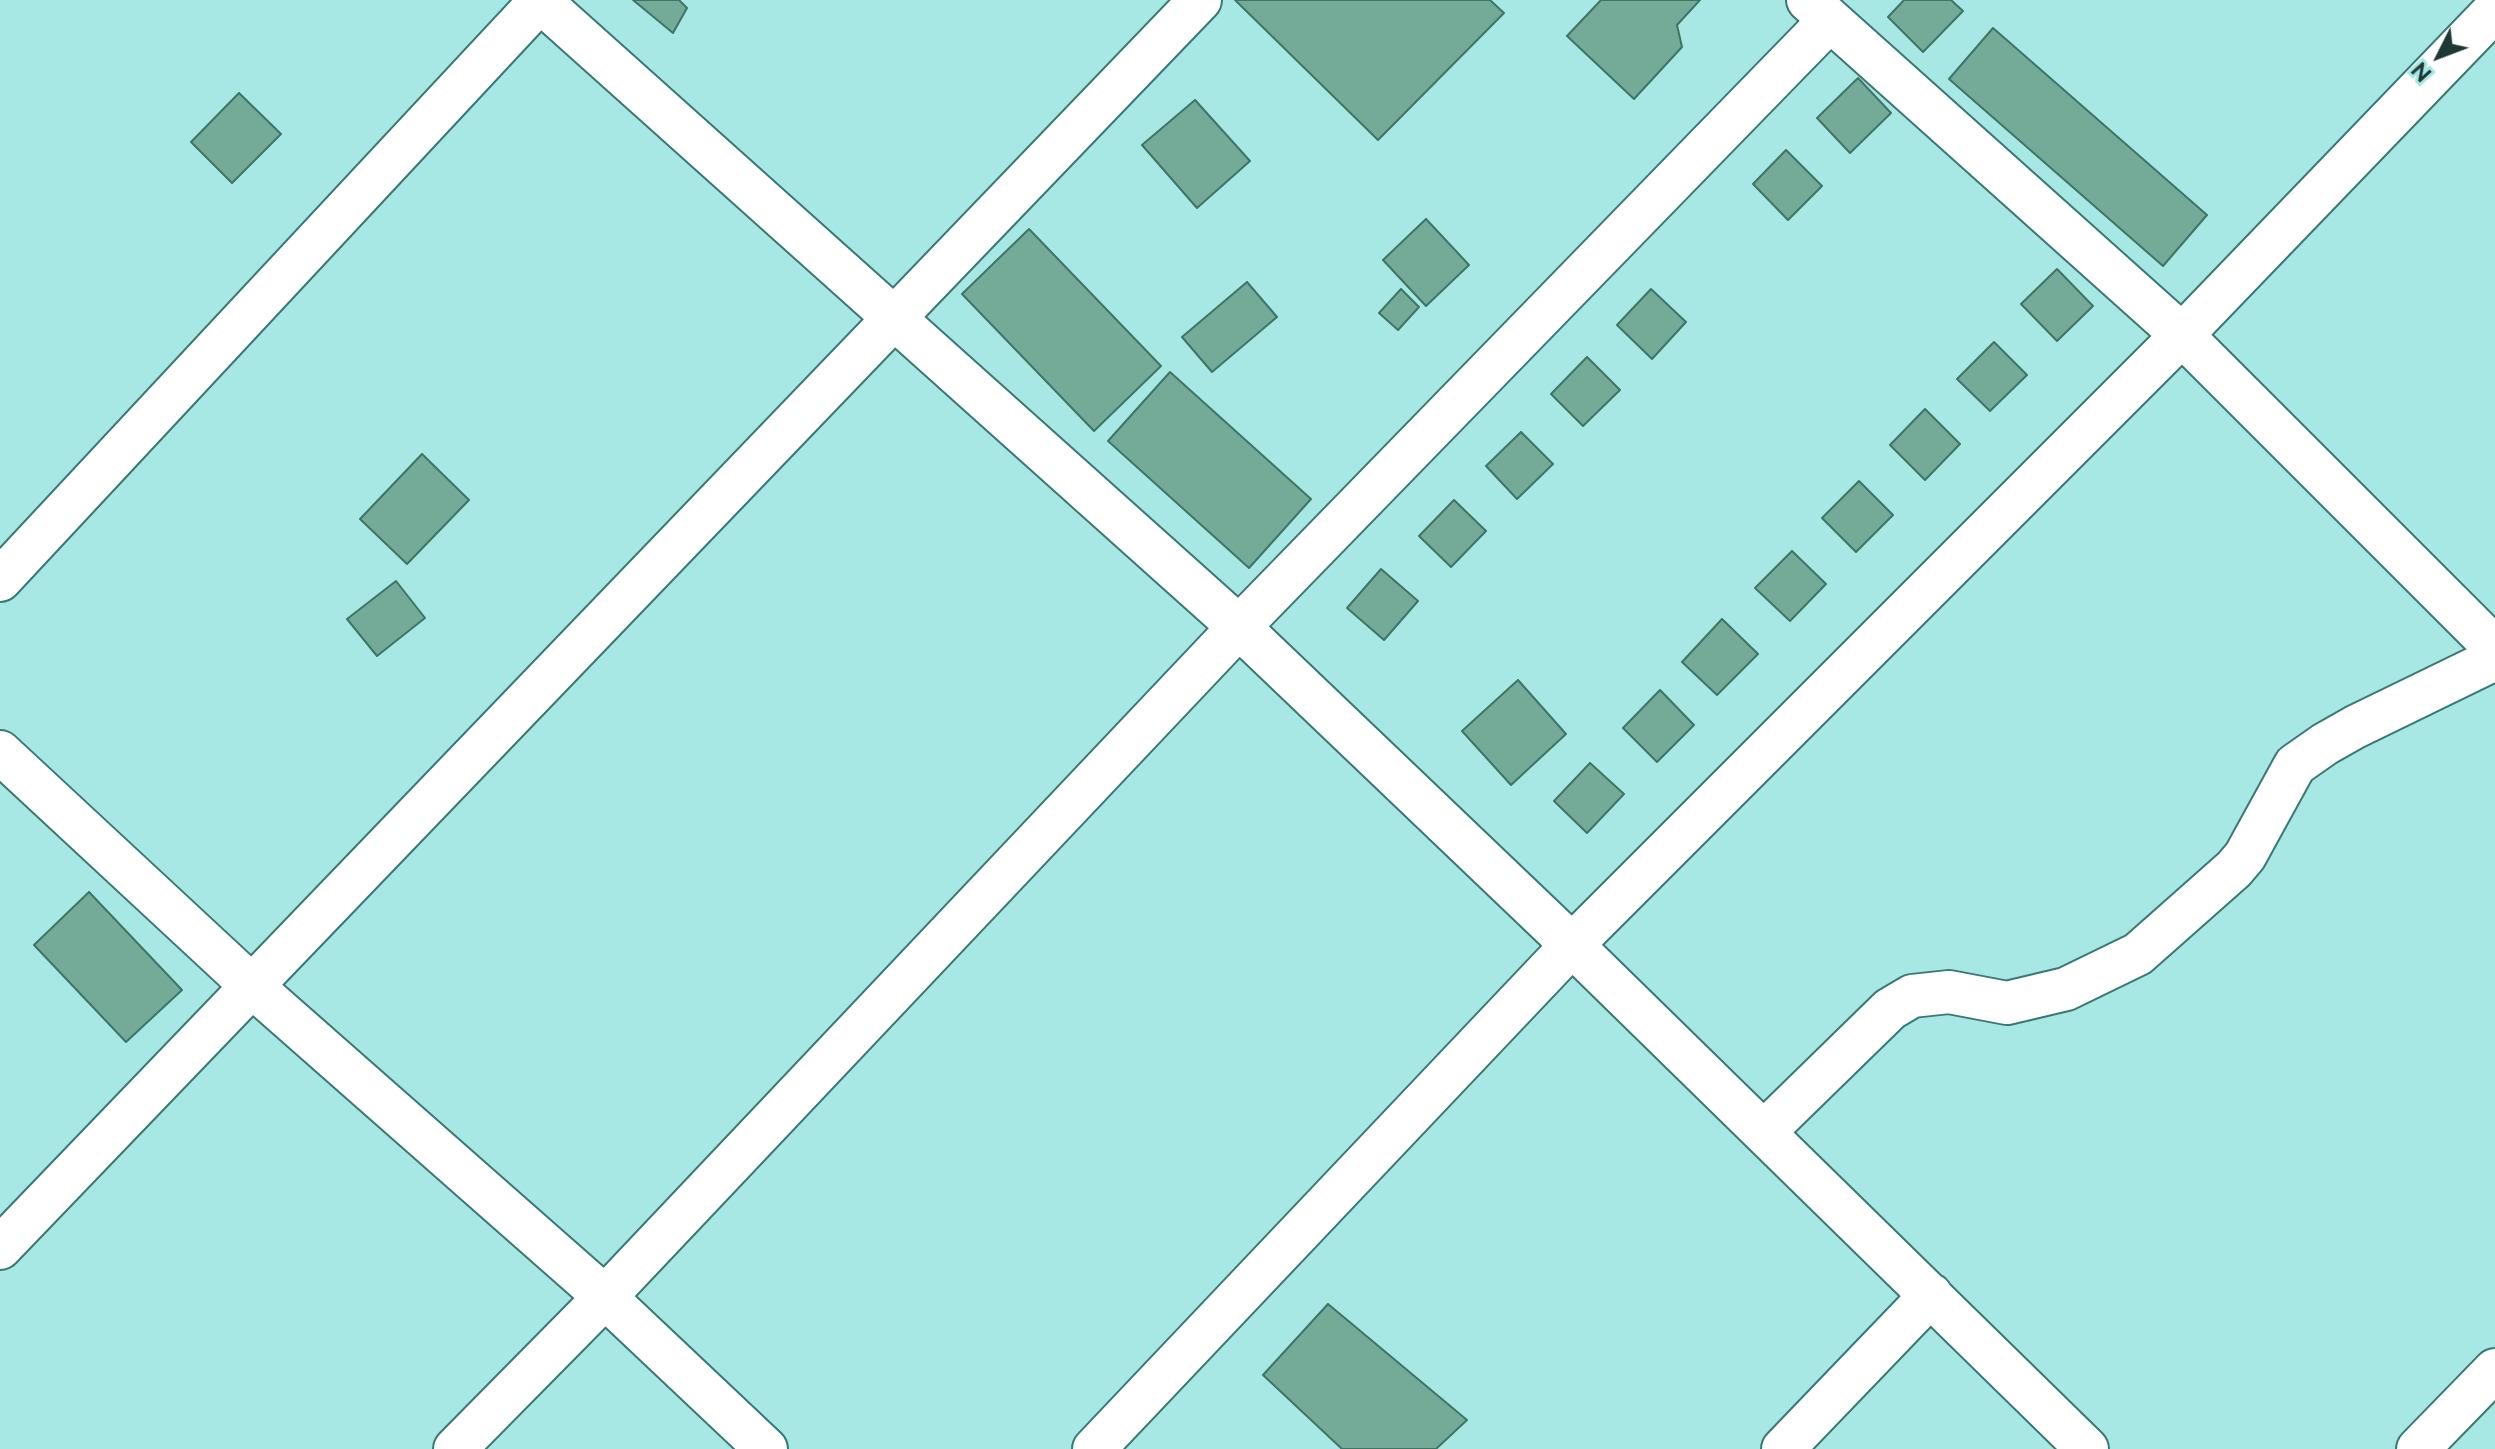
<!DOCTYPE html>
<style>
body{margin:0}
#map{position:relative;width:2495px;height:1449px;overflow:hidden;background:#a7e8e4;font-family:Raleway,sans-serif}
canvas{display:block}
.north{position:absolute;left:2399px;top:16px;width:80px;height:80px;-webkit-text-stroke:6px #a7e8e4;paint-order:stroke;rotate:228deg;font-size:22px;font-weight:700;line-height:32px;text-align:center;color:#1d3836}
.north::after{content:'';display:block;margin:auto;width:28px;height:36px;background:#1d3836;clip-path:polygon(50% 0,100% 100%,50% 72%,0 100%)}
</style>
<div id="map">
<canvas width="2495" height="1449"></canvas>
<div class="north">N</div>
</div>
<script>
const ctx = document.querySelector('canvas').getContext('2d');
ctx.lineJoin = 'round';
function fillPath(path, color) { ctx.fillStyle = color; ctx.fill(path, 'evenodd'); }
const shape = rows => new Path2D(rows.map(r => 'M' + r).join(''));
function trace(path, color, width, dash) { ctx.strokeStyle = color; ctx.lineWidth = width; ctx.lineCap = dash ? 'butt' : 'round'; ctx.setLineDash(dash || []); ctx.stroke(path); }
const building = shape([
 [633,0,679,0,687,8,673,33,633,0],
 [1235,0,1490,0,1504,13,1378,140,1235,0],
 [1601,0,1700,0,1677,25,1682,47,1634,99,1567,36,1601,0],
 [1904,0,1951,0,1963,11,1923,52,1888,17,1904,0],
 [1993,28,2207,215,2163,266,1949,79,1993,28],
 [1858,78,1891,113,1850,153,1817,118,1858,78],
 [239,93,281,134,232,183,191,142,239,93],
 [1195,100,1250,161,1197,208,1142,145,1195,100],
 [1786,150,1822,186,1788,220,1753,184,1786,150],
 [1426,219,1469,265,1426,306,1383,260,1426,219],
 [1029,229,1161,366,1094,431,962,294,1029,229],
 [2057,269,2093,306,2057,341,2021,304,2057,269],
 [1247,282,1277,317,1212,372,1182,337,1247,282],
 [1401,289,1419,307,1398,330,1379,313,1401,289],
 [1651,289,1686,322,1652,359,1617,325,1651,289],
 [1994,342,2027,375,1990,411,1957,379,1994,342],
 [1587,357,1620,390,1583,426,1551,394,1587,357],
 [1170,372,1311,499,1249,568,1108,441,1170,372],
 [1925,409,1960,444,1925,480,1890,445,1925,409],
 [1521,432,1553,464,1517,499,1486,466,1521,432],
 [422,454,469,500,407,564,360,519,422,454],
 [1859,481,1893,515,1856,552,1822,518,1859,481],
 [1454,500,1486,531,1451,567,1419,536,1454,500],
 [1792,551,1826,584,1790,621,1755,588,1792,551],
 [1381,569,1418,601,1384,640,1347,608,1381,569],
 [396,581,425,618,377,656,347,619,396,581],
 [1722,619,1758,654,1717,695,1682,662,1722,619],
 [1518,680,1566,734,1511,785,1462,731,1518,680],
 [1660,690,1694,725,1657,762,1623,728,1660,690],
 [1590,763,1624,794,1587,833,1554,801,1590,763],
 [89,892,182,990,126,1042,34,945,89,892],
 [1328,1304,1467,1420,1436,1449,1342,1449,1263,1375,1328,1304]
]);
fillPath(building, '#73ab98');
trace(building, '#3e7564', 2);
const minor = shape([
 [539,0,1239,627,1572,945,2087,1449],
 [1808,0,2182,335,2495,648],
 [0,580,541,0],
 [0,752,253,987,605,1297,766,1449],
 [1764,1132,1890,1009,1912,996,1949,992,2007,1003,2066,989,2138,954,2234,869,2245,856,2295,765,2325,744,2355,727,2495,659],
 [0,1248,1200,0],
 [455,1449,605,1297,1239,627,1830,20],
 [1094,1449,1572,945,2182,335,2495,10],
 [1783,1449,1931,1295],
 [2418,1449,2495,1370]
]);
trace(minor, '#397875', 46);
trace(minor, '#fff', 42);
</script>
